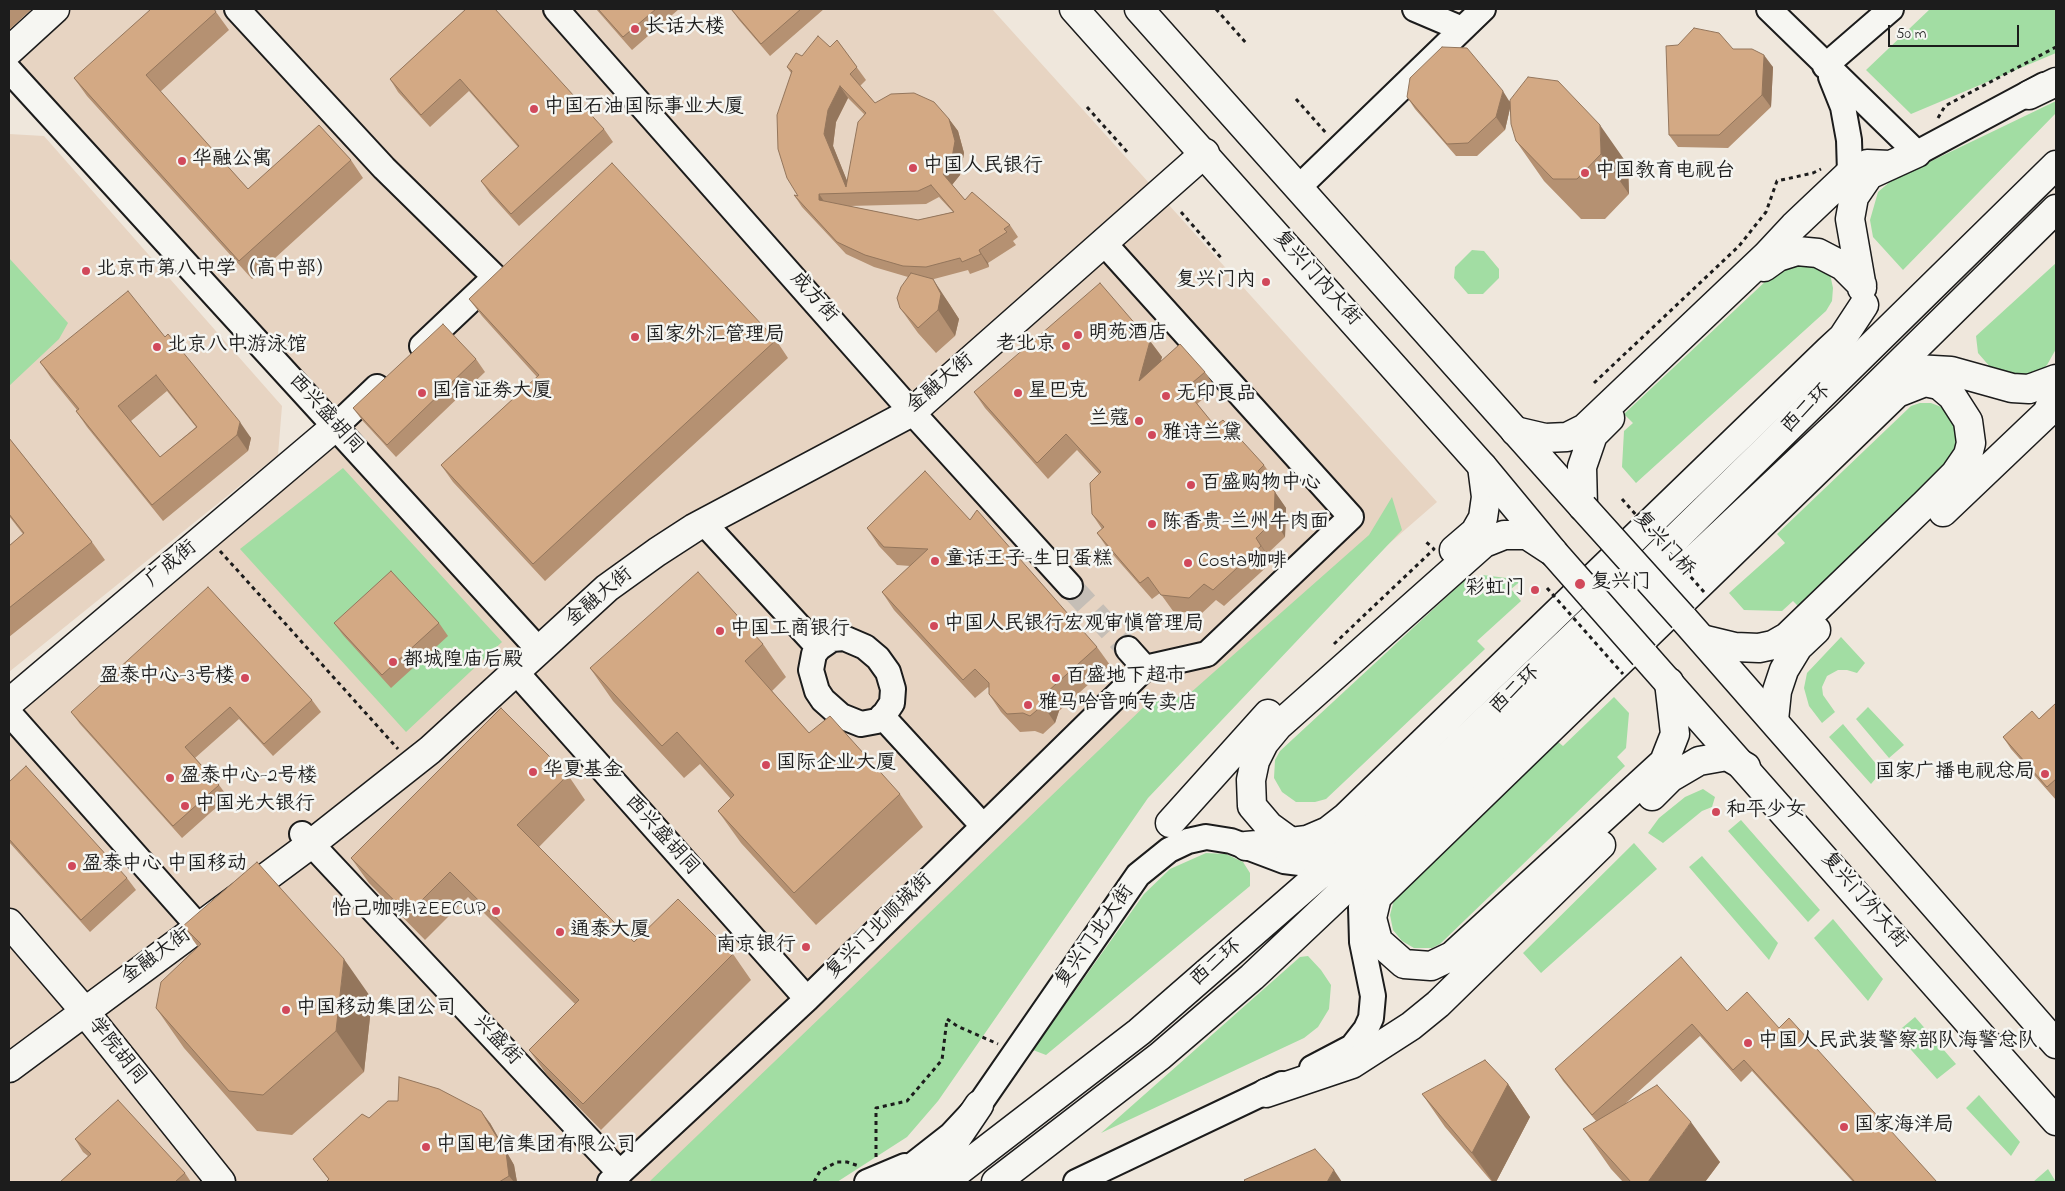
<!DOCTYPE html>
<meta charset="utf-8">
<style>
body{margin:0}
#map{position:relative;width:2065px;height:1191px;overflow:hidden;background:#efe7dc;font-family:"Indie Flower",sans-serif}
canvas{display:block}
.frame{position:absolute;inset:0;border:10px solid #1c1c1c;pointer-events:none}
.scale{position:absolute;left:1888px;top:25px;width:131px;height:22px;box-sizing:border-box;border:2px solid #1c1c1c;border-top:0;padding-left:6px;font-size:15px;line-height:18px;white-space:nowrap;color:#1c1c1c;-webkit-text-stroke:4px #f6f6f2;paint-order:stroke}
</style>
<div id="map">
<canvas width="2065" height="1191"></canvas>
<div class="frame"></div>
<div class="scale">50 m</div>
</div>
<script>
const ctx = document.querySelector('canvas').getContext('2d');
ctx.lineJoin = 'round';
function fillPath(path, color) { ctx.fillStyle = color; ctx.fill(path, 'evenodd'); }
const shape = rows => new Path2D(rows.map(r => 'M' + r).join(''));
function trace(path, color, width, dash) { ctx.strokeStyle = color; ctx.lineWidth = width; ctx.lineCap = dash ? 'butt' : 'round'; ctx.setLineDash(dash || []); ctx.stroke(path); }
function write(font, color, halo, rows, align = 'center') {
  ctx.font = font + ' "Indie Flower","LXGW WenKai TC",sans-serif'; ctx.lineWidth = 5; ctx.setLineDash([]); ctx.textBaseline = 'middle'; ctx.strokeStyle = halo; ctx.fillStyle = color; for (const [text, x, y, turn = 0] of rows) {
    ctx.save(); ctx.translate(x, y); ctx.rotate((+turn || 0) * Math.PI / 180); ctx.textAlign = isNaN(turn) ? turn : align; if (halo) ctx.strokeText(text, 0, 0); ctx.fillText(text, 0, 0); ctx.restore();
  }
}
fillPath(shape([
 [55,9,992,9,1437,502,654,1182,9,1182,9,703,335,426,9,70],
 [9,134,44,136,282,406,278,455,9,672]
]), '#e7d4c2');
fillPath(shape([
 [1930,9,2056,9,2056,53,1911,114,1866,70],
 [2056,101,2056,113,1903,270,1873,237,1870,220,1878,192,1892,180],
 [1472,250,1484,251,1499,269,1499,278,1483,294,1468,294,1454,278,1455,267],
 [9,258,68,323,59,339,9,386],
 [1807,258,1830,274,1833,288,1832,301,1826,311,1636,483,1622,467,1624,431,1633,423,1624,414,1784,264],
 [2056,263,2056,349,2047,365,2036,376,2021,382,1991,368,1978,353,1976,336],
 [1920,403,1931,403,1944,408,1954,418,1959,444,1952,459,1798,606,1793,601,1782,611,1744,610,1729,593,1785,543,1777,534,1911,406],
 [343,468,502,642,406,732,240,549],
 [1392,497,1402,530,1148,798,938,1101,907,1137,837,1182,649,1182,1148,703,1188,695,1369,535],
 [1483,575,1522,580,1511,589,1521,601,1477,641,1485,649,1326,799,1315,802,1296,802,1282,792,1274,778,1275,760,1280,751,1467,578,1473,584],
 [1841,637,1865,663,1857,673,1847,670,1838,670,1827,676,1822,687,1823,695,1835,712,1822,723,1809,706,1804,688,1807,673],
 [1614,697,1629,713,1626,748,1617,757,1625,766,1440,944,1432,948,1414,948,1402,941,1393,930,1390,915,1394,900,1557,741,1563,746],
 [1868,707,1904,745,1889,758,1856,719],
 [1843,724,1882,771,1871,784,1829,737],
 [1703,789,1715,797,1712,807,1702,811,1663,843,1648,833,1659,818,1685,797],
 [1741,820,1820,910,1808,922,1728,831],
 [1634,843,1657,869,1541,973,1523,953],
 [1206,853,1226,854,1243,862,1250,873,1250,886,1046,1055,1033,1050,1144,894,1170,869],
 [1702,856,1778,943,1769,960,1689,867],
 [1833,919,1883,979,1868,1001,1814,938],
 [1308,956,1321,970,1331,985,1329,1009,1318,1027,1304,1038,1101,1133,1300,957],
 [1915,1017,1956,1064,1937,1079,1896,1033],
 [1979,1095,2020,1142,2011,1156,1966,1108],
 [2048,1169,2056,1182,2033,1182]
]), '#a2dda3');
trace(shape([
 [1070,586,1128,649]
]), '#c5beb6', 24, [24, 12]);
const minor = shape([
 [237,9,384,168,495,277,422,346],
 [556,9,912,412,1070,586],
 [1415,9,1462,29],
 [1769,9,1917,153,2044,85],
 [1825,66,1891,9],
 [9,70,539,650],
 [1831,77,1843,107,1849,140,1850,173],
 [1298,188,1483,9],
 [1103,242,1351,517,1207,654,1145,668],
 [336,426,377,387],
 [704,523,819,648,814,654,811,670,817,691,823,700,841,716,861,724,877,721,884,715,892,703,893,689,888,672,878,658,865,647,844,638,832,639,819,648],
 [1128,649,1145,668],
 [516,672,807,999],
 [9,713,198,926],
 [882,716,983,826],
 [302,834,620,1173],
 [1312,1068,1352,1047,1366,1029,1371,1018,1373,996,1362,942,1361,907,1380,857],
 [610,1182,807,999,1145,668],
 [867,1182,905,1166],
 [891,1182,951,1135,979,1105,1138,875,1169,850,1188,841,1206,837,1231,841,1284,861,1300,863,1321,858,1345,847],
 [1076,1182,1282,1084]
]);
const major = shape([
 [9,51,55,9],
 [1764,267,1778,257,1797,251,1818,253,1843,266,1862,285],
 [1862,288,1850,219,1854,197,1869,175,1917,153],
 [1916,369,1951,371,2012,388,2029,389,2056,379],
 [1515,431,1545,438,1567,437,1585,428,1766,256,1794,226,1850,173,1867,164,1890,165],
 [1583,507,1582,467,1593,435,1610,418],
 [1943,512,2047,413,2056,392],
 [1454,550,1475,532,1483,518,1486,497,1482,466],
 [1553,552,1527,535,1504,535,1484,543,1278,726,1264,743,1255,761,1251,780,1252,806,1269,826,1291,842,1307,840,1328,831,1346,817,1829,350,1843,337,1864,305],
 [1669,682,1675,734,1664,762,1452,956,1431,966,1404,964,1378,941,1372,918,1377,897,1384,890,1897,393,1925,382,1939,385,1952,396,1968,421,1971,443,1968,455,1955,474,1925,504,1787,637,1773,645,1759,648,1735,647,1702,639],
 [9,703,336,426],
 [1774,720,1777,691,1784,670,1798,647,1816,630],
 [1652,796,1670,778,1699,761,1727,756,1746,767],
 [1170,823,1268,714],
 [1246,846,1291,842],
 [9,923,76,1001,221,1182],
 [9,1068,311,844,430,750,607,588,657,552,694,528,912,412,1205,153],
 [1266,1093,1352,1064,1411,1026,1438,1004,1601,845]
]);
const highway = shape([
 [1074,9,1482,466,1554,553],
 [1139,9,1583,507],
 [2029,95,2056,82],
 [1683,618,2056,1044],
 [1644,655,2056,1121],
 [919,1182,950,1148,979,1105],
 [944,1182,1139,1032,1364,836,1629,584,2056,165],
 [996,1182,1160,1056,1252,977,1845,417,2056,209]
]);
trace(minor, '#1c1c1c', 28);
trace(major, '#1c1c1c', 31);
trace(highway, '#1c1c1c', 31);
trace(shape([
 [1216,9,1247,44],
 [1296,99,1327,134],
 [1087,107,1129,154],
 [1938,118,1945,106,2056,47],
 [1181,212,1223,260],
 [1594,383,1739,246,1766,212,1777,181,1813,173,1821,169],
 [220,551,398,749],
 [1334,644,1434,549,1425,541],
 [876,1157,876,1108,907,1101,942,1060,947,1019,957,1026,998,1044],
 [814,1182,820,1171,837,1162,847,1162,859,1166]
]), '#1c1c1c', 3, [4, 4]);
trace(minor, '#f6f6f2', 24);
trace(major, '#f6f6f2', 28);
trace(highway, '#f6f6f2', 28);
const highwayBridge = shape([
 [1583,507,1683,618],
 [1554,553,1644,655]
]);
trace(highwayBridge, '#1c1c1c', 31, []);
trace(shape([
 [1622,499,1704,592],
 [1547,588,1623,674]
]), '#1c1c1c', 3, [4, 4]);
trace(highwayBridge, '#f6f6f2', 28);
fillPath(shape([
 [9,9,32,9,9,30],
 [466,9,604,129,613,142,519,226,490,194,481,181,518,147,469,91,430,127,398,92,390,79],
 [596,9,679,9,632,50],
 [731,9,824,9,770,56,739,20],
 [216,12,229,30,160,92,248,189,351,160,363,178,252,279,87,96,74,78],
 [837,40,866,80,860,86,875,103,949,119,958,131,964,153,960,175,952,185,965,200,1010,225,1018,237,1013,241,1016,245,988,263,989,267,970,274,968,270,934,279,931,279,950,305,959,319,955,336,936,353,918,333,900,308,908,277,874,267,846,254,802,207,794,195,798,196,791,73,787,67,802,56,830,47],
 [848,98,864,114,847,181,833,146,836,122],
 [939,197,953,212,918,220,849,206,926,204],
 [1733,49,1773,67,1771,107,1728,148,1678,147,1669,135],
 [1407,97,1510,101,1628,165,1629,194,1605,219,1581,219,1544,181,1516,141,1510,108,1505,130,1477,156,1456,156,1415,109],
 [469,299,776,340,788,358,545,581,453,482,441,465,537,377,482,316],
 [165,337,251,438,248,451,163,521,87,427,76,411,77,410,51,378,40,362],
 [167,391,196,427,160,457,131,421],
 [1150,341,1162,357,1160,362,1205,372,1216,388,1197,404,1215,426,1264,465,1276,482,1271,487,1286,508,1285,537,1267,554,1272,562,1224,606,1216,600,1201,614,1173,611,1160,593,1152,599,1108,549,1097,533,1102,529,1092,514,1099,474,1077,450,1048,479,985,408,974,392],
 [476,359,485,372,396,457,362,420,353,408],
 [9,438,92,542,105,560,9,637,9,546,23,534,9,516],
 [970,520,1097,647,1110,665,1059,711,1055,723,1043,734,1035,731,1020,732,1001,712,989,694,989,688,988,687,975,698,894,610,882,592,910,566,897,565,879,546,867,528],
 [334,623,439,623,448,636,391,688,343,635],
 [763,644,786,677,772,691,809,733,900,794,923,827,816,925,741,843,718,811,731,799,700,764,684,778,613,701,590,668],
 [312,700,321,712,273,756,239,719,195,758,219,785,228,797,182,838,80,724,71,712],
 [2056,703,2056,800,2011,749,2003,737,2039,719],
 [568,775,585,800,539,847,634,942,733,954,751,980,601,1130,547,1075,529,1050,575,1004,468,897,425,940,369,883,351,858],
 [9,782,127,878,136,890,90,932,9,842],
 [183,926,372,999,364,1072,292,1135,257,1131,184,1048,156,1008,198,947],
 [1727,1011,1779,1028,1937,1182,1853,1182,1752,1071,1741,1082,1700,1036,1626,1103,1720,1162,1705,1182,1623,1182,1611,1169,1583,1129,1596,1121,1563,1081,1555,1069],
 [1508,1084,1530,1117,1496,1182,1492,1182,1445,1127,1422,1094],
 [369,1118,490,1123,514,1165,517,1182,326,1182,329,1180,313,1159],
 [75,1139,185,1173,191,1182,60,1182,88,1156,83,1152]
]), '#b59172');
fillPath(shape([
 [1764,55,1773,67,1771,107,1762,95],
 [840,86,848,98,836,122,833,146,852,193,846,187,824,134,828,110],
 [1503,91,1511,104,1505,130,1496,117],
 [949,119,958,131,964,153,960,175,951,186,943,174],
 [1600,125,1628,165,1629,194,1601,154],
 [819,194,828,207,819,200],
 [979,250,988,263,989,267,981,254],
 [933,279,950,305,959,319,955,336,938,310],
 [1150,341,1162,357,1151,397,1139,381],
 [240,422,251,438,248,451,237,435],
 [1275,492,1286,508,1285,537,1274,520],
 [1256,538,1267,554,1272,562,1261,546],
 [1046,693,1059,711,1055,723,1043,705],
 [344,959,372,999,364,1072,336,1031],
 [1508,1084,1530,1117,1496,1182,1493,1182,1472,1153],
 [481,1111,490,1123,514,1165,517,1182,514,1182,509,1176],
 [1691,1122,1720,1162,1705,1182,1648,1182],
 [1334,1170,1342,1182,1327,1182]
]), '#94765c');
const building = shape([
 [151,9,214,9,216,12,146,75,248,189,319,125,351,160,239,261,74,78,151,9],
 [466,9,495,9,604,129,511,214,481,181,519,146,460,79,421,115,390,79,466,9],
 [598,9,656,9,623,37,598,9],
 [731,9,801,9,761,44,731,9],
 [1694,28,1719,33,1733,49,1752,49,1764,55,1762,95,1719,135,1669,135,1666,46,1678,45,1694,28],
 [818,36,830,47,837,40,857,67,850,74,875,103,891,94,914,93,934,102,949,119,955,141,951,163,943,174,965,200,972,192,1010,225,1004,229,1007,232,979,250,981,254,962,262,960,258,926,267,903,266,865,255,837,242,794,195,798,196,787,178,778,149,777,115,792,71,787,67,796,53,802,56,818,36],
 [840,86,866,113,858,122,846,187,824,134,828,110,840,86],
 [931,185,954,212,918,220,819,200,819,194,918,191,931,185],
 [1442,47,1467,48,1503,91,1496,117,1468,143,1447,144,1407,97,1410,78,1442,47],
 [1528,77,1558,81,1600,125,1601,154,1577,179,1553,179,1516,141,1511,124,1510,100,1528,77],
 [612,163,776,340,533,564,441,465,539,375,469,299,612,163],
 [911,273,933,279,941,294,938,310,918,328,900,308,897,298,901,287,911,273],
 [1100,283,1150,341,1139,381,1180,344,1205,372,1185,389,1215,426,1223,420,1264,465,1258,471,1275,492,1274,520,1256,538,1261,546,1213,590,1204,584,1189,598,1161,595,1148,577,1140,583,1097,533,1104,527,1092,514,1090,483,1101,472,1066,434,1037,463,974,392,1100,283],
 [128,291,165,337,168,334,240,422,237,435,152,505,76,411,79,409,40,362,128,291],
 [156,375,197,427,160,457,118,406,156,375],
 [443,324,476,359,387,445,353,408,443,324],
 [9,438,92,542,9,608,9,546,24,533,9,514,9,438],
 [925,471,970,520,977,510,1097,647,1046,693,1043,705,1030,716,1023,713,1007,714,989,694,989,683,975,669,963,680,882,592,928,549,884,547,867,528,925,471],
 [391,571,439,623,382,675,334,623,391,571],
 [698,572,763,644,745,661,809,733,830,716,900,794,794,893,718,811,734,795,677,732,662,746,590,668,698,572],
 [208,587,312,700,264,744,230,707,185,747,219,785,173,826,71,712,208,587],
 [2056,703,2056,779,2047,787,2003,737,2032,711,2039,719,2056,703],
 [501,708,568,775,517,825,634,942,678,899,733,954,583,1104,529,1050,579,1000,450,872,408,914,351,858,501,708],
 [26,766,127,878,81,920,9,839,9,782,26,766],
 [257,862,344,959,336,1031,263,1095,229,1091,156,1008,161,982,201,944,183,926,257,862],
 [1681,957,1727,1011,1747,992,1779,1028,1789,1018,1937,1182,1855,1182,1744,1060,1733,1070,1692,1024,1592,1115,1555,1069,1681,957],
 [1485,1060,1508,1084,1472,1153,1422,1094,1485,1060],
 [399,1077,439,1089,481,1111,506,1152,509,1176,499,1182,326,1182,329,1179,313,1159,362,1114,369,1118,388,1101,398,1101,399,1077],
 [1657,1085,1691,1122,1648,1182,1631,1182,1583,1129,1657,1085],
 [118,1100,185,1173,175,1182,60,1182,91,1154,75,1139,118,1100],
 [1315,1149,1334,1170,1327,1182,1246,1182,1244,1180,1315,1149]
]);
fillPath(building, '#d3a984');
trace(building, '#94765c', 1);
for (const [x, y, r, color] of [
 [635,29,5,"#d1495b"],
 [534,109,5,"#d1495b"],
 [182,161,5,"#d1495b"],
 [913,168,5,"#d1495b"],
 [1585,173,5,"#d1495b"],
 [86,271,5,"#d1495b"],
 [1266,282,5,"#d1495b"],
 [1078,335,5,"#d1495b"],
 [635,337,5,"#d1495b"],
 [1066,346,5,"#d1495b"],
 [157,347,5,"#d1495b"],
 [422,393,5,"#d1495b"],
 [1018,393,5,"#d1495b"],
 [1166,396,5,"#d1495b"],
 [1139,421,5,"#d1495b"],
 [1152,435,5,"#d1495b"],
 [1191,485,5,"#d1495b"],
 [1152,524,5,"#d1495b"],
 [935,561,5,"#d1495b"],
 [1188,563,5,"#d1495b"],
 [1580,584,6,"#d1495b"],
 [1535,590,5,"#d1495b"],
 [934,626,5,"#d1495b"],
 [720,631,5,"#d1495b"],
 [393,662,5,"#d1495b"],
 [245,678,5,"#d1495b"],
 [1056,678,5,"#d1495b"],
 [1028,705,5,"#d1495b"],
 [766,765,5,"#d1495b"],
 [533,772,5,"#d1495b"],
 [2045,774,5,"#d1495b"],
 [170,778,5,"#d1495b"],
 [185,806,5,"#d1495b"],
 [1716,812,5,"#d1495b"],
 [72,866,5,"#d1495b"],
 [496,911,5,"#d1495b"],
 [560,932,5,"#d1495b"],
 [806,947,5,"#d1495b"],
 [286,1010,5,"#d1495b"],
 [1748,1043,5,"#d1495b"],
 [1844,1127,5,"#d1495b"],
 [426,1147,5,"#d1495b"]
]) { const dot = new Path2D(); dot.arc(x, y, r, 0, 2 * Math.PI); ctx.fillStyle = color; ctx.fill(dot); trace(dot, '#f6f6f2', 2); }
write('20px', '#1c1c1c', '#f6f6f2', [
 ["长话大楼",645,29],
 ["中国石油国际事业大厦",544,109],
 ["华融公寓",192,161],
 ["中国人民银行",923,168],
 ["中国教育电视台",1595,173],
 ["北京市第八中学（高中部）",96,271],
 ["复兴门内",1256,282,"right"],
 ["明苑酒店",1088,335],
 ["国家外汇管理局",645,337],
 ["老北京",1056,346,"right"],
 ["北京八中游泳馆",167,347],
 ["国信证券大厦",432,393],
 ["星巴克",1028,393],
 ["无印良品",1176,396],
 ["兰蔻",1129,421,"right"],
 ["雅诗兰黛",1162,435],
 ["百盛购物中心",1201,485],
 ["陈香贵-兰州牛肉面",1162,524],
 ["童话王子-生日蛋糕",945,561],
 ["Costa咖啡",1198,563],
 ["复兴门",1591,584],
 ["彩虹门",1525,590,"right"],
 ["中国人民银行宏观审慎管理局",944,626],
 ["中国工商银行",730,631],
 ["都城隍庙后殿",403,662],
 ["盈泰中心-3号楼",235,678,"right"],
 ["百盛地下超市",1066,678],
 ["雅马哈音响专卖店",1038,705],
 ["国际企业大厦",776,765],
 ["华夏基金",543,772],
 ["国家广播电视总局",2035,774,"right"],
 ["盈泰中心-2号楼",180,778],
 ["中国光大银行",195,806],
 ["和平少女",1726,812],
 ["盈泰中心 中国移动",82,866],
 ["怡己咖啡IZEECUP",486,911,"right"],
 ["通泰大厦",570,932],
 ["南京银行",796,947,"right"],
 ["中国移动集团公司",296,1010],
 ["中国人民武装警察部队海警总队",1758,1043],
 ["国家海洋局",1854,1127],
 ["中国电信集团有限公司",436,1147]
], 'left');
write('20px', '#1c1c1c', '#f6f6f2', [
 ["复兴门内大街",1316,279,48],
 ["成方街",813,298,48],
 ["金融大街",941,384,-40],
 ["西二环",1807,410,-45],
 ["西兴盛胡同",325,415,48],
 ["复兴门桥",1663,545,48],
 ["广成街",172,565,-40],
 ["金融大街",600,598,-40],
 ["西二环",1516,691,-44],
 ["西兴盛胡同",661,836,48],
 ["复兴门外大街",1863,901,49],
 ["复兴门北顺城街",880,927,-45],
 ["复兴门北大街",1096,937,-55],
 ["金融大街",157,957,-36],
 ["西二环",1217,964,-41],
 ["兴盛街",496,1041,47],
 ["学院胡同",116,1052,51]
]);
</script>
